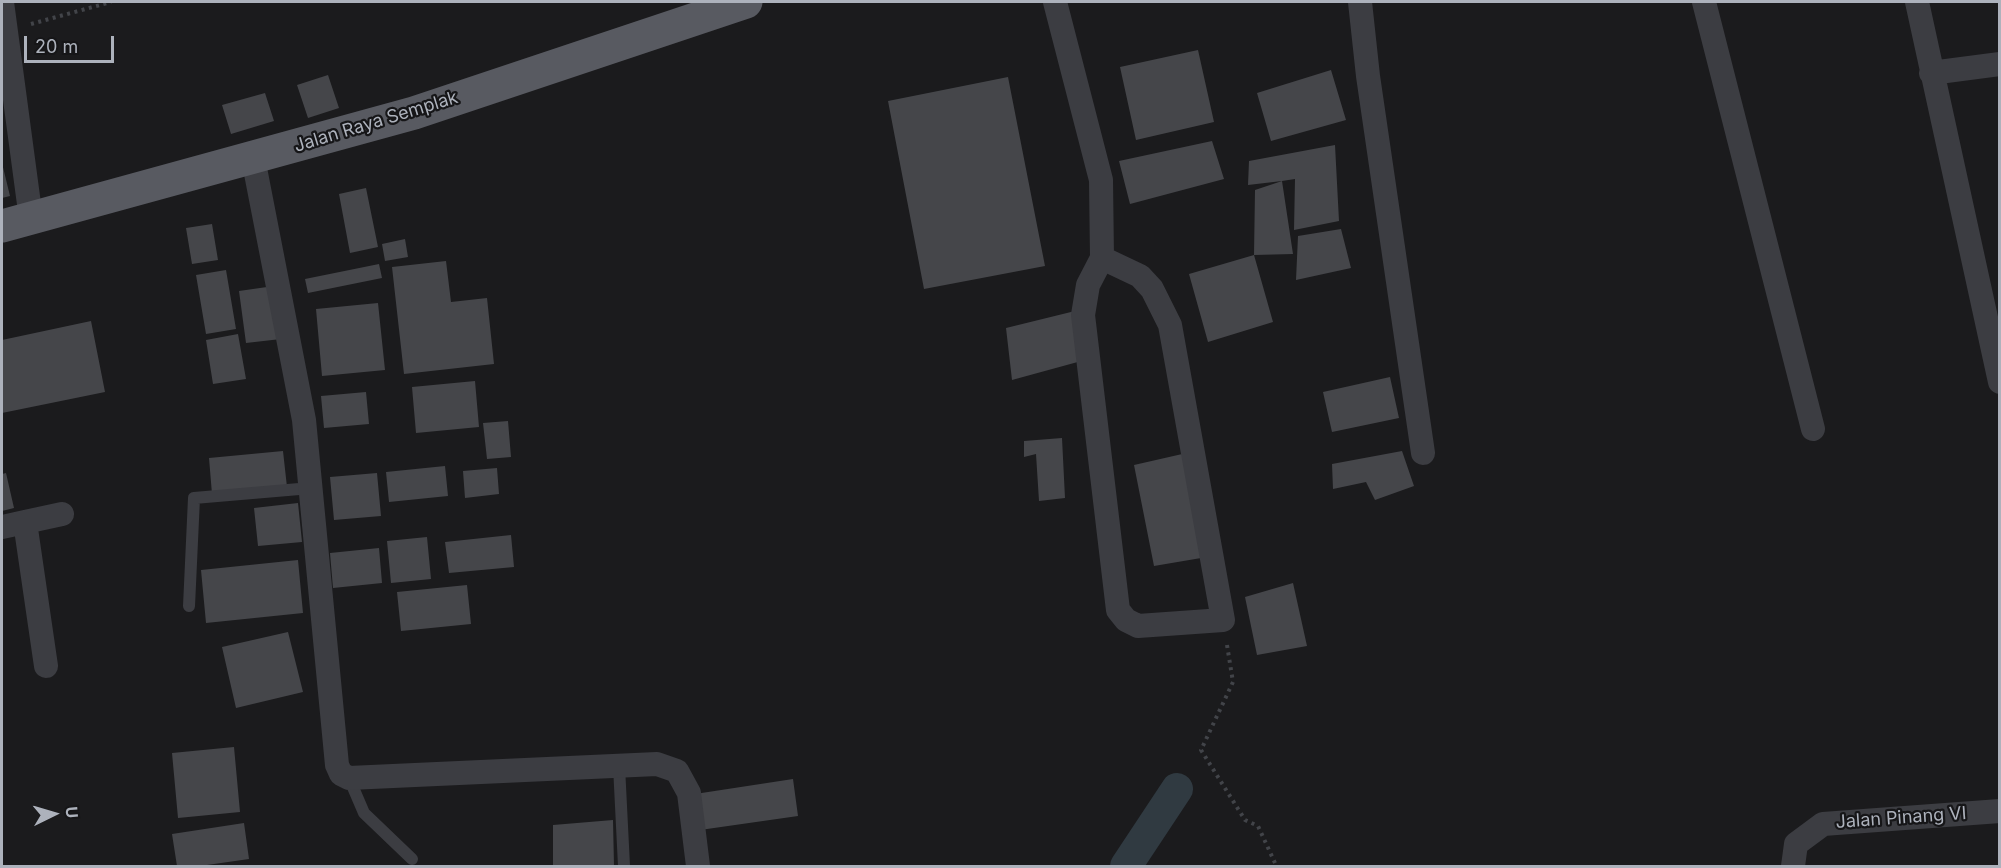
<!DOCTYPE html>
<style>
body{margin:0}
#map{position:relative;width:2001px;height:868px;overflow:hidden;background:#1b1b1d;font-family:Inter,sans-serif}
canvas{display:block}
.frame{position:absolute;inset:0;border:3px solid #adb2bc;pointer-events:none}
.north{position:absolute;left:24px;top:784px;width:60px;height:60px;-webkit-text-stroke:4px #161618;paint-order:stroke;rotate:85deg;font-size:16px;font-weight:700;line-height:24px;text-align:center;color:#adb2bc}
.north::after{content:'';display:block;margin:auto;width:21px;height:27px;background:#adb2bc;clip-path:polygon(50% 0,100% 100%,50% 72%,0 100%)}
.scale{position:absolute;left:24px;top:36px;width:90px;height:27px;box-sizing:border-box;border:3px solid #adb2bc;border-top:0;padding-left:8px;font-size:18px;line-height:21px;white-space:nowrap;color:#adb2bc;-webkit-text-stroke:4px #161618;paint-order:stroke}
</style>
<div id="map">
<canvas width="2001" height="868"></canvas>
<div class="frame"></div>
<div class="north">U</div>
<div class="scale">20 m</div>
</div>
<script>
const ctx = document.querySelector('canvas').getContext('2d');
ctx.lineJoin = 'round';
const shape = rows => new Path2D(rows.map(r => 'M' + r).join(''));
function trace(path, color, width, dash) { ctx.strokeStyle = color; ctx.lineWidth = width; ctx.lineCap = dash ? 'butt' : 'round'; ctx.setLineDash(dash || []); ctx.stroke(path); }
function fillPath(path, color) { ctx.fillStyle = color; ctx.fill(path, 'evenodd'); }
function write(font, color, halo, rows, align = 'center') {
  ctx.font = font + ' Inter,sans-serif'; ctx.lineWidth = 4.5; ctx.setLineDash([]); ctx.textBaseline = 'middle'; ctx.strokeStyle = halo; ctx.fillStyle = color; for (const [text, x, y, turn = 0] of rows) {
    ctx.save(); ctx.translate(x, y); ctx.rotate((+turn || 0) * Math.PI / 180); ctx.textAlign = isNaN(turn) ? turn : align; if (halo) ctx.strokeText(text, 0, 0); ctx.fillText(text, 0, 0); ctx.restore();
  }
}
trace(shape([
 [1126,866,1177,789]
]), '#303a41', 32);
fillPath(shape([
 [1198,50,1214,122,1136,140,1120,67],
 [1331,70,1346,120,1271,141,1257,93],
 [328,75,339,108,308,118,297,85],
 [1008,77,1045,266,924,289,888,101],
 [265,93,274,121,231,134,222,105],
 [1212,141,1224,179,1130,204,1119,161],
 [1335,145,1339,221,1294,230,1295,179,1282,181,1293,254,1254,255,1255,190,1282,181,1248,185,1249,161],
 [2,163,10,196,2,198],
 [366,188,378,247,350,253,339,194],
 [212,224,218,260,192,264,186,228],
 [1341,229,1351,268,1296,280,1298,236],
 [405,239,408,257,385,261,382,244],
 [1254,255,1273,322,1208,342,1189,274],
 [446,261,451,302,487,298,494,364,404,374,392,267],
 [379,264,382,278,308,293,305,279],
 [226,270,236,329,206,334,196,275],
 [274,286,281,339,246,343,239,291],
 [378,303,385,370,322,376,316,309],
 [1075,311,1085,360,1012,380,1006,328],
 [91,321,105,392,2,413,2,340],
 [238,334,246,379,213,384,206,340],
 [1390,377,1399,418,1332,432,1323,392],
 [475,381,479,427,416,433,412,387],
 [366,392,369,424,324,428,321,396],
 [508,421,511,457,487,459,483,423],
 [1062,438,1065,498,1039,501,1036,454,1024,457,1024,441],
 [283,451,287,487,212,494,209,458],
 [1402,451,1414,486,1375,500,1366,482,1333,489,1332,464],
 [1191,452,1207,557,1154,566,1134,465],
 [445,466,448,496,389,502,386,472],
 [497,468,499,494,465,498,463,471],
 [6,473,14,508,2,511,2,474],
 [377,473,381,516,334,520,330,477],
 [298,503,302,542,258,546,254,508],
 [511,535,514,567,449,573,445,542],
 [427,537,431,579,391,583,387,541],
 [379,548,382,583,333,588,330,553],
 [298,560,303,613,206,623,201,570],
 [1293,583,1307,646,1257,655,1245,597],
 [467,585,471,624,401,631,397,592],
 [288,632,303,692,236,708,222,647],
 [234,747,240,812,178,818,172,753],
 [793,779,798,816,700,830,695,794],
 [613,820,614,866,553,866,553,825],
 [244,823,249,859,200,866,177,866,172,834]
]), '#45464a');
trace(shape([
 [31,24,111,2],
 [1227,645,1233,682,1201,750,1245,820,1258,826,1275,863]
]), '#424449', 4, [3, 4.5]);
trace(shape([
 [189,606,194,498,311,488],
 [619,766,624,866],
 [349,778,364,813,412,859]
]), '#3c3d42', 12);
trace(shape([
 [2,2,31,219],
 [1055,2,1101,180,1102,258,1140,276,1152,289,1170,325,1223,620,1138,626,1126,620,1118,610,1083,315,1088,285,1102,258],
 [1360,2,1368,76,1423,453],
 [1704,2,1813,429],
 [1917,2,2000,382],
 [1931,73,2000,64],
 [253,158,304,420,337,765,341,774,349,778,657,764,677,771,689,793,698,866],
 [25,522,62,514],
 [2,527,25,522,46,666],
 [1793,866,1796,844,1823,824,2000,811]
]), '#3c3d42', 24);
trace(shape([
 [2,226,414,113,746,2]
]), '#585a61', 33);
write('18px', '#adb2bc', '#161618', [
 ["Jalan Raya Semplak",376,122,-17],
 ["Jalan Pinang VI",1901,818,-4]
]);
</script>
